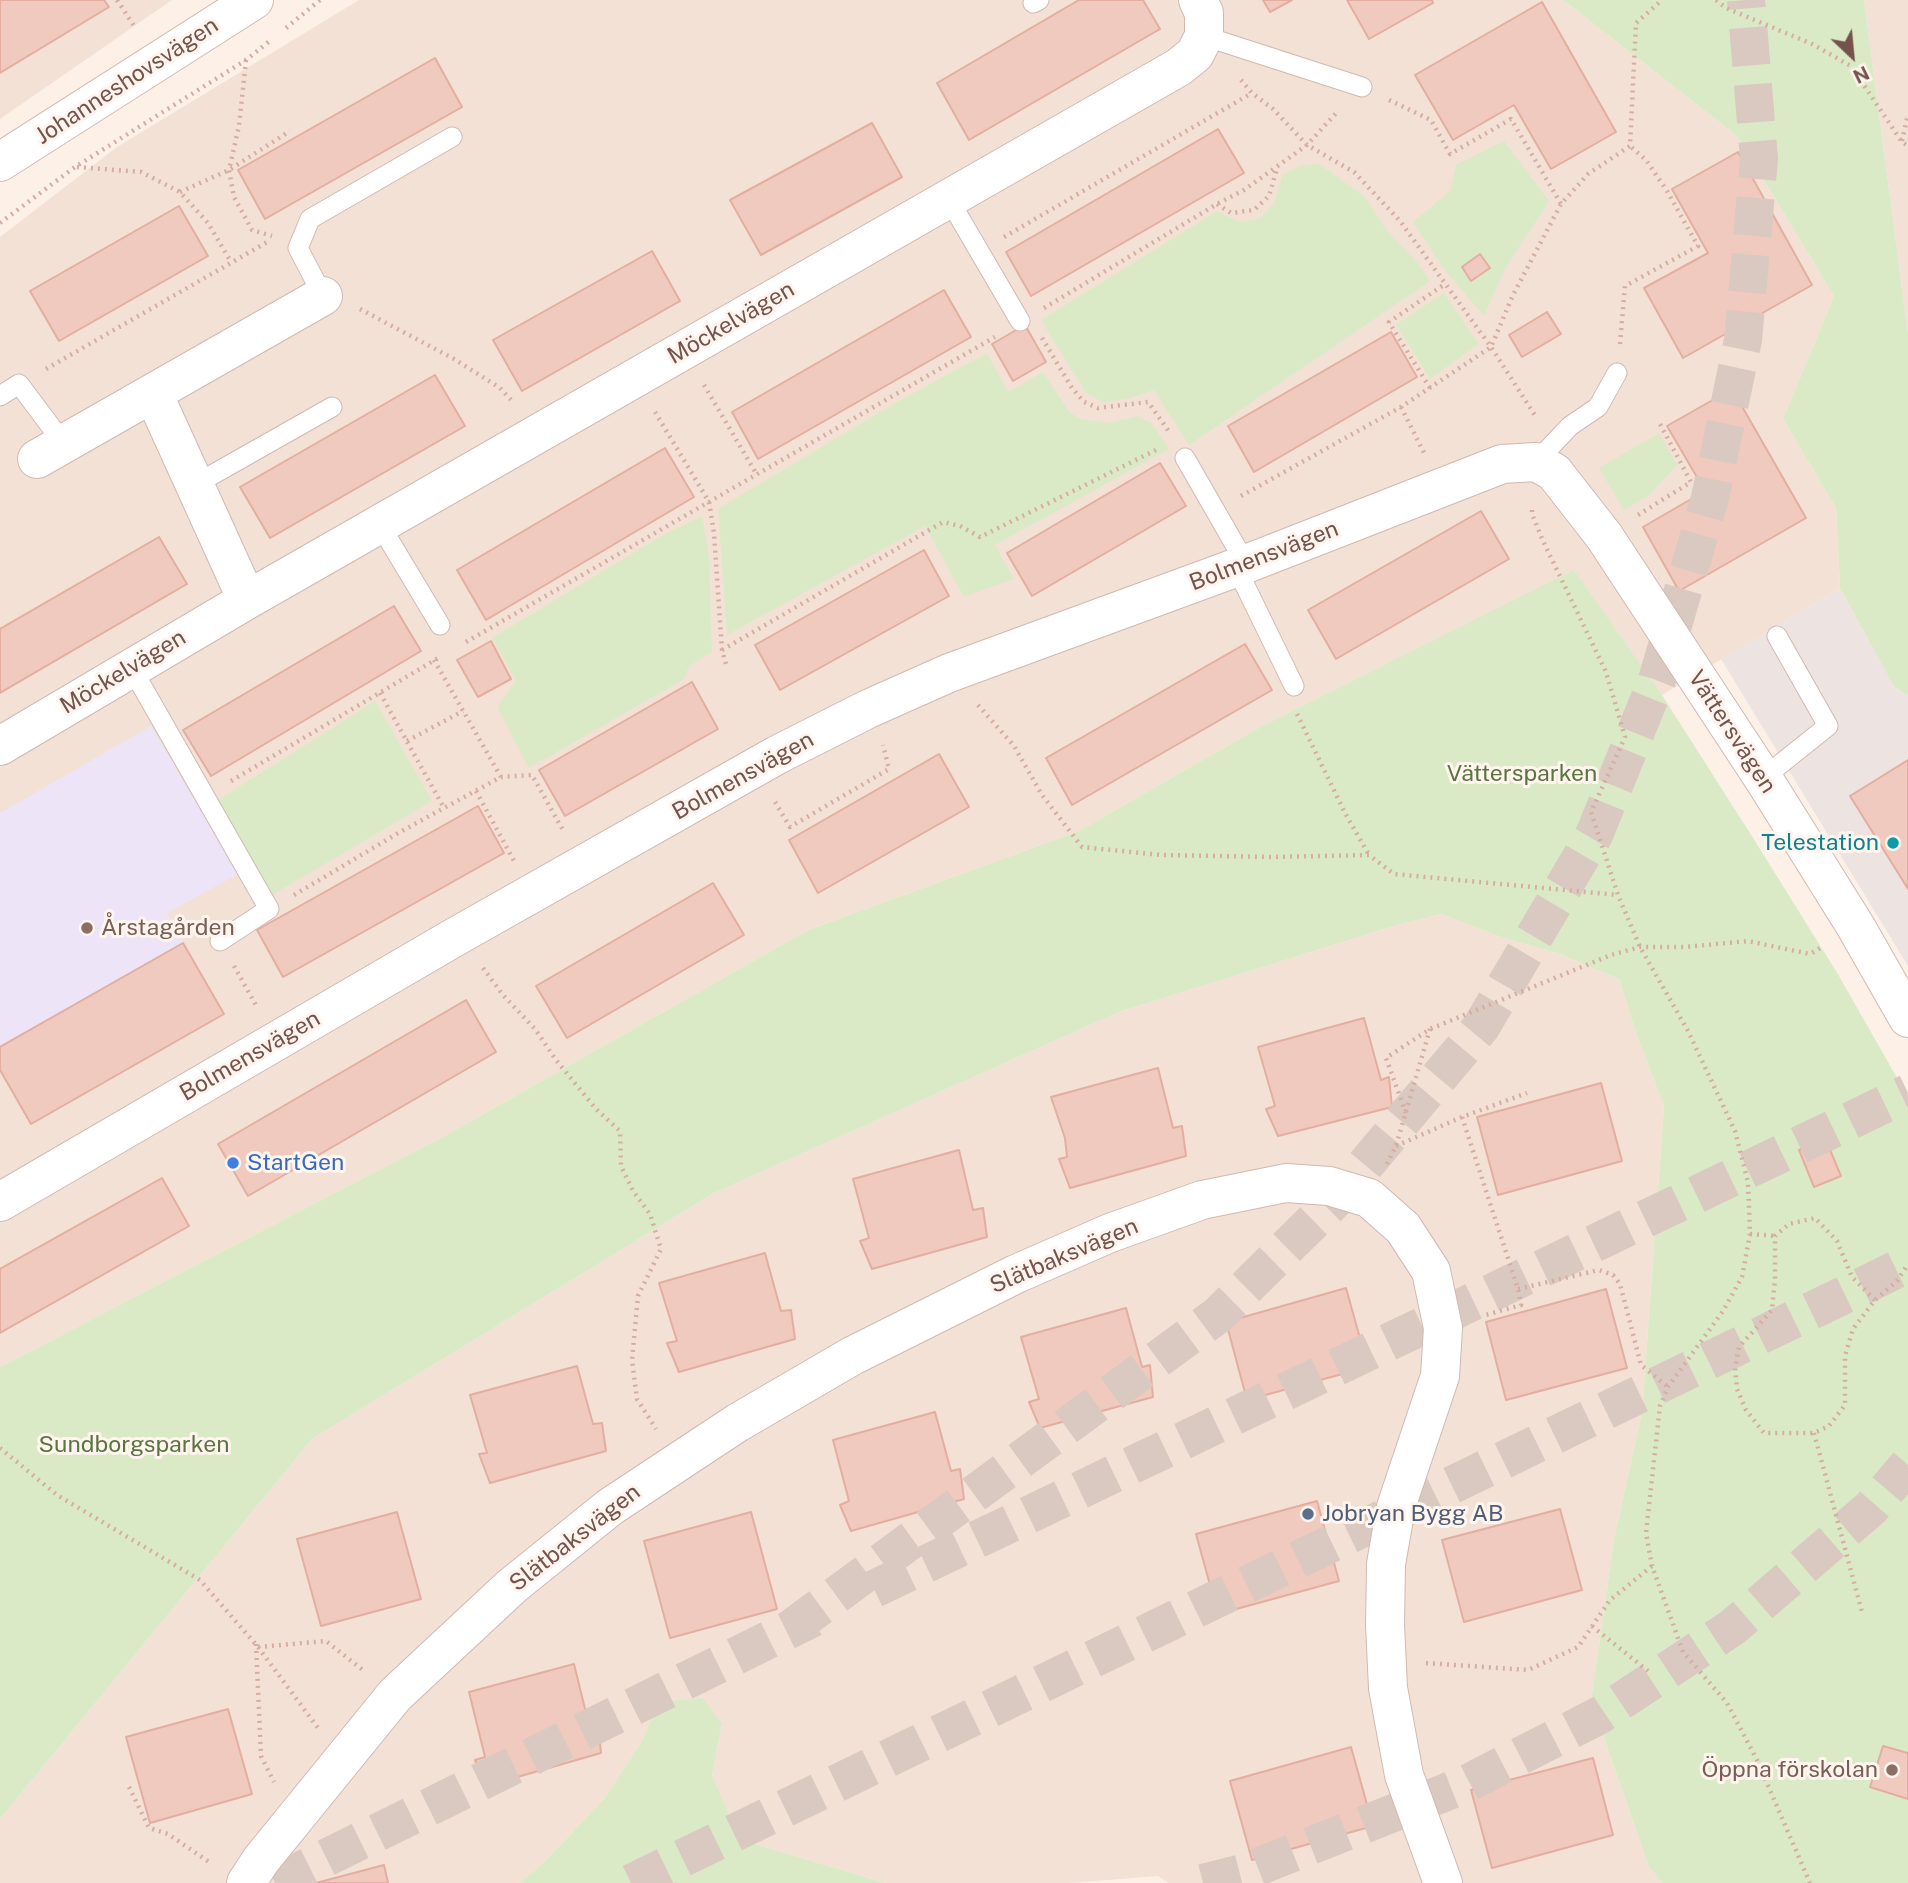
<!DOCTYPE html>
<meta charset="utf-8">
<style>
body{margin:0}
#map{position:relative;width:1908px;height:1883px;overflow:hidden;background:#fcf0e7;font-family:"Public Sans",sans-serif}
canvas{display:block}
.north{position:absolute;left:1817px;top:21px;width:70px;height:70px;-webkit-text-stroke:5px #fff5ee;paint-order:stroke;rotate:154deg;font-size:19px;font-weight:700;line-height:28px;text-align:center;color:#75534c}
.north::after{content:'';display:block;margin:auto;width:24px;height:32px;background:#75534c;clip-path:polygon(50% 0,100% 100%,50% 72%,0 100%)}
</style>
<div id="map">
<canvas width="1908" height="1883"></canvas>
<div class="north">N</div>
</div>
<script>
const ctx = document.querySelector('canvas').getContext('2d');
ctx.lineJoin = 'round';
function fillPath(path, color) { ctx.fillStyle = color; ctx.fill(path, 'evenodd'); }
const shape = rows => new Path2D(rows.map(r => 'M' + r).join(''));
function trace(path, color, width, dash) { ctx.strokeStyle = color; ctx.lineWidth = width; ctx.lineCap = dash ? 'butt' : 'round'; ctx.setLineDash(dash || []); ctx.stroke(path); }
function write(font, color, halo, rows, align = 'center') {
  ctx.font = font + ' "Public Sans",sans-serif'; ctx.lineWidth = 6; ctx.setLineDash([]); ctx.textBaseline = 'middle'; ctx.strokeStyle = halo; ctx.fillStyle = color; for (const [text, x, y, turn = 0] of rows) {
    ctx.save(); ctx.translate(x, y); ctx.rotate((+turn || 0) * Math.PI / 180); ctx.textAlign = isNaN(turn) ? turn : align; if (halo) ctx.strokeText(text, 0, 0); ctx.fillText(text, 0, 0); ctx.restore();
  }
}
fillPath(shape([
 [0,0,172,0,0,119],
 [359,0,1563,0,1737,136,1834,296,1783,419,1836,508,1840,588,1662,695,1574,571,1262,726,1079,831,808,930,450,1133,0,1367,0,237,117,147],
 [1864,0,1908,0,1908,334],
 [1442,914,1503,938,1557,953,1619,979,1637,1036,1664,1106,1642,1412,1614,1539,1591,1701,1649,1867,1662,1883,1168,1883,1158,1876,1070,1883,886,1883,741,1840,712,1775,722,1725,658,1702,642,1741,604,1799,542,1864,519,1883,0,1883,0,1819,312,1439,714,1193,1119,1012,1397,925]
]), '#f3e1d6');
fillPath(shape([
 [1840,588,1894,687,1908,695,1908,966,1721,659]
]), '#ede4e1');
fillPath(shape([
 [151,726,238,874,167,913,224,1014,31,1124,0,1070,0,813]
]), '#ede4f8');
fillPath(shape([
 [1563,0,1864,0,1908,334,1908,695,1894,687,1840,588,1836,508,1783,419,1834,296,1737,136],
 [1504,141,1549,201,1506,267,1484,316,1444,269,1413,222,1450,191,1456,165],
 [1319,164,1365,197,1387,231,1416,261,1430,281,1189,445,1154,390,1127,399,1102,402,1087,394,1041,320,1217,211,1239,222,1260,218,1274,203,1283,174,1302,165],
 [1444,293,1478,344,1430,379,1396,324],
 [987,353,1008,392,1043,372,1069,412,1081,419,1108,423,1139,416,1152,424,1169,449,995,545,1014,579,964,597,925,526,727,635,718,509,895,403],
 [1659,433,1677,465,1648,496,1624,510,1599,468],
 [702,516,709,557,712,652,689,666,684,679,529,768,497,707,516,681,492,638,663,535],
 [1574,570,1662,695,1755,841,1839,976,1908,1097,1908,1883,1662,1883,1649,1867,1591,1701,1614,1539,1642,1412,1664,1106,1637,1036,1619,979,1557,953,1503,938,1442,914,1397,925,1119,1012,714,1193,312,1439,0,1819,0,1367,450,1133,808,930,1079,831,1262,726],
 [375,701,432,801,272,895,218,800],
 [703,1698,722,1724,712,1775,741,1840,886,1883,519,1883,542,1864,604,1799,642,1741,658,1702]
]), '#dbeac6');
const building = shape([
 [0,0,104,0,109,7,0,73,0,0],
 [1079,0,1143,0,1160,29,969,140,937,83,1079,0],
 [1263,0,1292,0,1270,12,1263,0],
 [1347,0,1432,0,1433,3,1369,39,1347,0],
 [1542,2,1616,132,1551,169,1514,105,1453,140,1415,75,1542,2],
 [435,58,462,107,265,219,238,170,435,58],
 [872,123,902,177,761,255,730,200,872,123],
 [1218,129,1244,173,1031,296,1006,252,1218,129],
 [1738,152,1812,285,1683,358,1644,288,1708,253,1672,189,1738,152],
 [179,206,208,256,59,341,30,291,179,206],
 [652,251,680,301,522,391,493,340,652,251],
 [1480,254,1490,268,1471,281,1462,267,1480,254],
 [944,290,971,337,758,459,732,412,944,290],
 [1547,312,1561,334,1522,357,1509,335,1547,312],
 [1025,325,1046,362,1013,381,992,344,1025,325],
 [1391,332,1417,377,1254,472,1228,426,1391,332],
 [435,375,465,426,270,538,240,487,435,375],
 [1732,389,1806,518,1679,591,1643,527,1705,491,1667,426,1732,389],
 [665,448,694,497,486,620,457,570,665,448],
 [1160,463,1186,506,1032,596,1007,553,1160,463],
 [1481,511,1509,559,1336,659,1308,610,1481,511],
 [159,537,187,584,0,693,0,629,159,537],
 [924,550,949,596,780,690,755,645,924,550],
 [394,606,421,651,211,776,183,730,394,606],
 [491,641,511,679,478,697,457,660,491,641],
 [1245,644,1272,690,1072,805,1046,758,1245,644],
 [692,682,718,729,565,816,539,770,692,682],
 [939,754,969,807,818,893,789,840,939,754],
 [1908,760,1908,889,1850,796,1908,760],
 [478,806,504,853,283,977,257,930,478,806],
 [713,883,744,935,567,1038,536,986,713,883],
 [183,943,224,1014,31,1124,0,1070,0,1047,183,943],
 [466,1000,496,1052,248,1196,218,1144,466,1000],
 [1364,1018,1381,1080,1389,1077,1392,1107,1278,1136,1266,1109,1275,1106,1258,1047,1364,1018],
 [1158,1068,1173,1128,1182,1126,1186,1156,1070,1188,1059,1159,1067,1157,1065,1138,1051,1097,1158,1068],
 [1601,1083,1622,1161,1498,1195,1477,1117,1601,1083],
 [1825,1138,1841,1176,1814,1187,1799,1150,1825,1138],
 [959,1150,973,1210,983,1208,987,1237,872,1269,860,1241,869,1238,853,1179,959,1150],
 [162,1178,189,1226,0,1333,0,1269,162,1178],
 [765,1253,781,1311,791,1310,795,1339,679,1372,667,1343,677,1341,659,1283,765,1253],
 [1346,1288,1368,1367,1247,1400,1226,1322,1346,1288],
 [1606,1289,1627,1368,1506,1400,1486,1322,1606,1289],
 [1126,1308,1142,1367,1150,1365,1153,1397,1040,1428,1029,1402,1039,1399,1021,1337,1126,1308],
 [577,1366,593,1424,602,1423,606,1451,490,1483,479,1454,487,1453,470,1395,577,1366],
 [935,1412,951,1471,960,1469,964,1499,851,1531,840,1505,849,1501,833,1440,935,1412],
 [1317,1501,1339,1581,1218,1614,1196,1534,1317,1501],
 [1560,1509,1582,1590,1464,1622,1442,1540,1560,1509],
 [397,1512,421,1599,321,1626,297,1539,397,1512],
 [751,1512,777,1609,670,1638,644,1541,751,1512],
 [574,1664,589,1725,598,1723,601,1753,486,1786,475,1760,485,1757,469,1692,574,1664],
 [228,1709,252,1794,150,1823,126,1737,228,1709],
 [1883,1746,1908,1753,1908,1799,1870,1787,1883,1746],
 [1351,1747,1373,1826,1252,1860,1230,1781,1351,1747],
 [1593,1758,1613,1835,1492,1868,1471,1790,1593,1758],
 [384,1865,388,1883,316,1883,384,1865]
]);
fillPath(building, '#f1cabf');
trace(building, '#e3aea0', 2);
trace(shape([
 [874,1589,1908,1093],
 [790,1629,1218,1315,1340,1195,1481,1027,1594,835,1657,680,1710,498,1743,340,1759,159,1746,0],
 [275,1883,813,1618],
 [631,1883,1908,1264],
 [1203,1883,1242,1873,1464,1785,1600,1715,1733,1627,1871,1508,1908,1465]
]), '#dac9c0', 38, [38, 19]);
const service = shape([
 [1033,3,1039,0],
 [1204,36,1362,87],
 [948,198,1020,321],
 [323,296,298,248,310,219,452,137],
 [0,396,19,384,64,444],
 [1185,458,1246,564],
 [1536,462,1570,426,1598,407,1617,373],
 [196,484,332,407],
 [380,525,440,625],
 [1236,567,1294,686],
 [131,667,269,909,220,941],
 [1763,778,1828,726,1777,636]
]);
const minor = shape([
 [153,393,247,600],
 [37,459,323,296],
 [0,746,247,600,1179,67,1195,54,1204,36,1204,13,1198,0],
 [0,1202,455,937,777,755,868,709,949,673,1246,564,1502,464,1536,462,1554,472,1604,536,1763,778,1856,927,1908,1018],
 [246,1883,261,1860,395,1695,512,1586,610,1507,737,1423,852,1356,1016,1274,1110,1233,1202,1200,1286,1183,1329,1186,1369,1198,1403,1228,1431,1271,1443,1328,1440,1376,1396,1507,1386,1564,1385,1625,1388,1688,1404,1775,1443,1883]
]);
const secondary = shape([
 [0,162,254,0]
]);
trace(service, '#d0b9b0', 21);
trace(minor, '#d0b9b0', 40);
trace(secondary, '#d5b9b0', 40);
trace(shape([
 [117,0,136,29],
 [1716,0,1726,8,1812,44,1851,66,1902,142,1908,146],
 [286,28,320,0],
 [246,60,239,126,229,170,234,197,252,230,272,236],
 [1241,80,1252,93,1273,109,1307,145,1354,172,1400,221,1491,347,1536,417],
 [1389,100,1431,120,1450,154,1511,119,1561,204],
 [1902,141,1908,114],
 [77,167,141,172,180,192,208,223,231,262],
 [180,192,229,170,290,131],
 [1217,204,1231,213,1254,210,1269,196,1277,168],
 [0,223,75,167,246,60,271,40],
 [1004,237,1252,93],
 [1044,308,1217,204,1244,190,1307,145,1338,111],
 [360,309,454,359,500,388,513,402],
 [1042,338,1072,388,1084,402,1098,408,1148,402,1170,433],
 [1620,344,1625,286,1698,246,1667,191,1646,160,1630,146],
 [46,369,269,241],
 [704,385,757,475],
 [1430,388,1389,322,1445,284],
 [1401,407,1424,453],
 [655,412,709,502,714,533,722,650,727,668],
 [1241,496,1401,407,1491,347,1513,295,1561,204,1588,174,1630,146,1636,23,1662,0],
 [1532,510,1532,514,1543,541,1606,672,1625,737,1591,812,1618,895,1640,947,1688,1031,1735,1131,1748,1182,1750,1234,1742,1277,1723,1311,1668,1387,1660,1406,1646,1533,1652,1566,1683,1652,1727,1703,1757,1760,1810,1883],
 [1638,515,1691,482,1660,424],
 [466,642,995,337],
 [722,650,943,522,960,526,980,537,1156,450],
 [434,660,501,777],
 [380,693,444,808],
 [978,705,1014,746,1042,795,1082,847,1161,855,1271,857,1369,855,1394,874,1618,895],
 [1297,714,1345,813,1369,855],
 [407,741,463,711],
 [231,781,440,657],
 [476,791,514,861],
 [775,802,790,827,889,769,883,745],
 [294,895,400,832,501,777,532,775,564,832],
 [234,966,257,1007],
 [483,968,503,995,535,1029,556,1060,596,1109,620,1131,621,1166,633,1191,650,1214,661,1249,638,1296,632,1360,637,1399,656,1429],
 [1406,1113,1386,1058,1430,1029,1611,955,1640,947,1685,947,1748,941,1810,954,1822,947],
 [1462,1117,1518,1289,1521,1305,1482,1316],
 [1396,1146,1462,1117,1527,1093],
 [1387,1164,1396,1146,1430,1029],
 [1750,1234,1775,1236],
 [1518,1289,1599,1270,1613,1275,1620,1284,1641,1365,1668,1387],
 [1875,1300,1852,1277,1837,1241,1815,1218,1789,1224,1775,1236,1775,1279,1772,1310,1739,1347,1735,1368,1737,1389,1746,1410,1764,1433,1814,1433,1829,1426,1845,1405,1845,1356,1853,1329,1875,1300,1897,1281,1908,1264],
 [1814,1433,1862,1612],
 [0,1448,57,1495,200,1580,258,1647,318,1728],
 [1592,1626,1648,1671],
 [256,1644,261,1756,274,1782],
 [258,1647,326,1641,364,1671],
 [1426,1663,1528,1670,1578,1647,1610,1600,1652,1566],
 [129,1787,149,1828,168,1834,212,1864]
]), '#d6ada2', 4.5, [2, 5]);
trace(service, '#fff', 19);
trace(minor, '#fff', 38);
trace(secondary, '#fff', 38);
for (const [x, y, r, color] of [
 [1893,843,7,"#0f9aa8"],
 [87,928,7,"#8d6e63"],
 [233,1163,7,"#3f7fe0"],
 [1308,1514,7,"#5c6f8a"],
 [1892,1770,7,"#8d6e63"]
]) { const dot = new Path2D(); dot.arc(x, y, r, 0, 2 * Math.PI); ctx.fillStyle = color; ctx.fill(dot); trace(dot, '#fff5ee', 2.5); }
write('23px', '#75534c', '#fff5ee', [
 ["Johanneshovsvägen",127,81,-33],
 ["Möckelvägen",731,323,-30],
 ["Bolmensvägen",1264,556,-21],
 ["Möckelvägen",123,672,-31],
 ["Vättersvägen",1732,732,57],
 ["Bolmensvägen",743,776,-29],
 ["Bolmensvägen",250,1056,-30],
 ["Slätbaksvägen",1064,1256,-23],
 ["Slätbaksvägen",575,1538,-38]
]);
write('23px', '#597541', '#fff5ee', [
 ["Vättersparken",1522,774],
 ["Sundborgsparken",134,1445]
]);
write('23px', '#0d838f', '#fff5ee', [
 ["Telestation",1879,843]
], 'right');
write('23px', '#785e54', '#fff5ee', [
 ["Årstagården",101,928],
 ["Öppna förskolan",1878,1770,"right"]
], 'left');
write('23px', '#366cbe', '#fff5ee', [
 ["StartGen",247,1163]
], 'left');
write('23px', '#4e5e75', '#fff5ee', [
 ["Jobryan Bygg AB",1322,1514]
], 'left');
</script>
